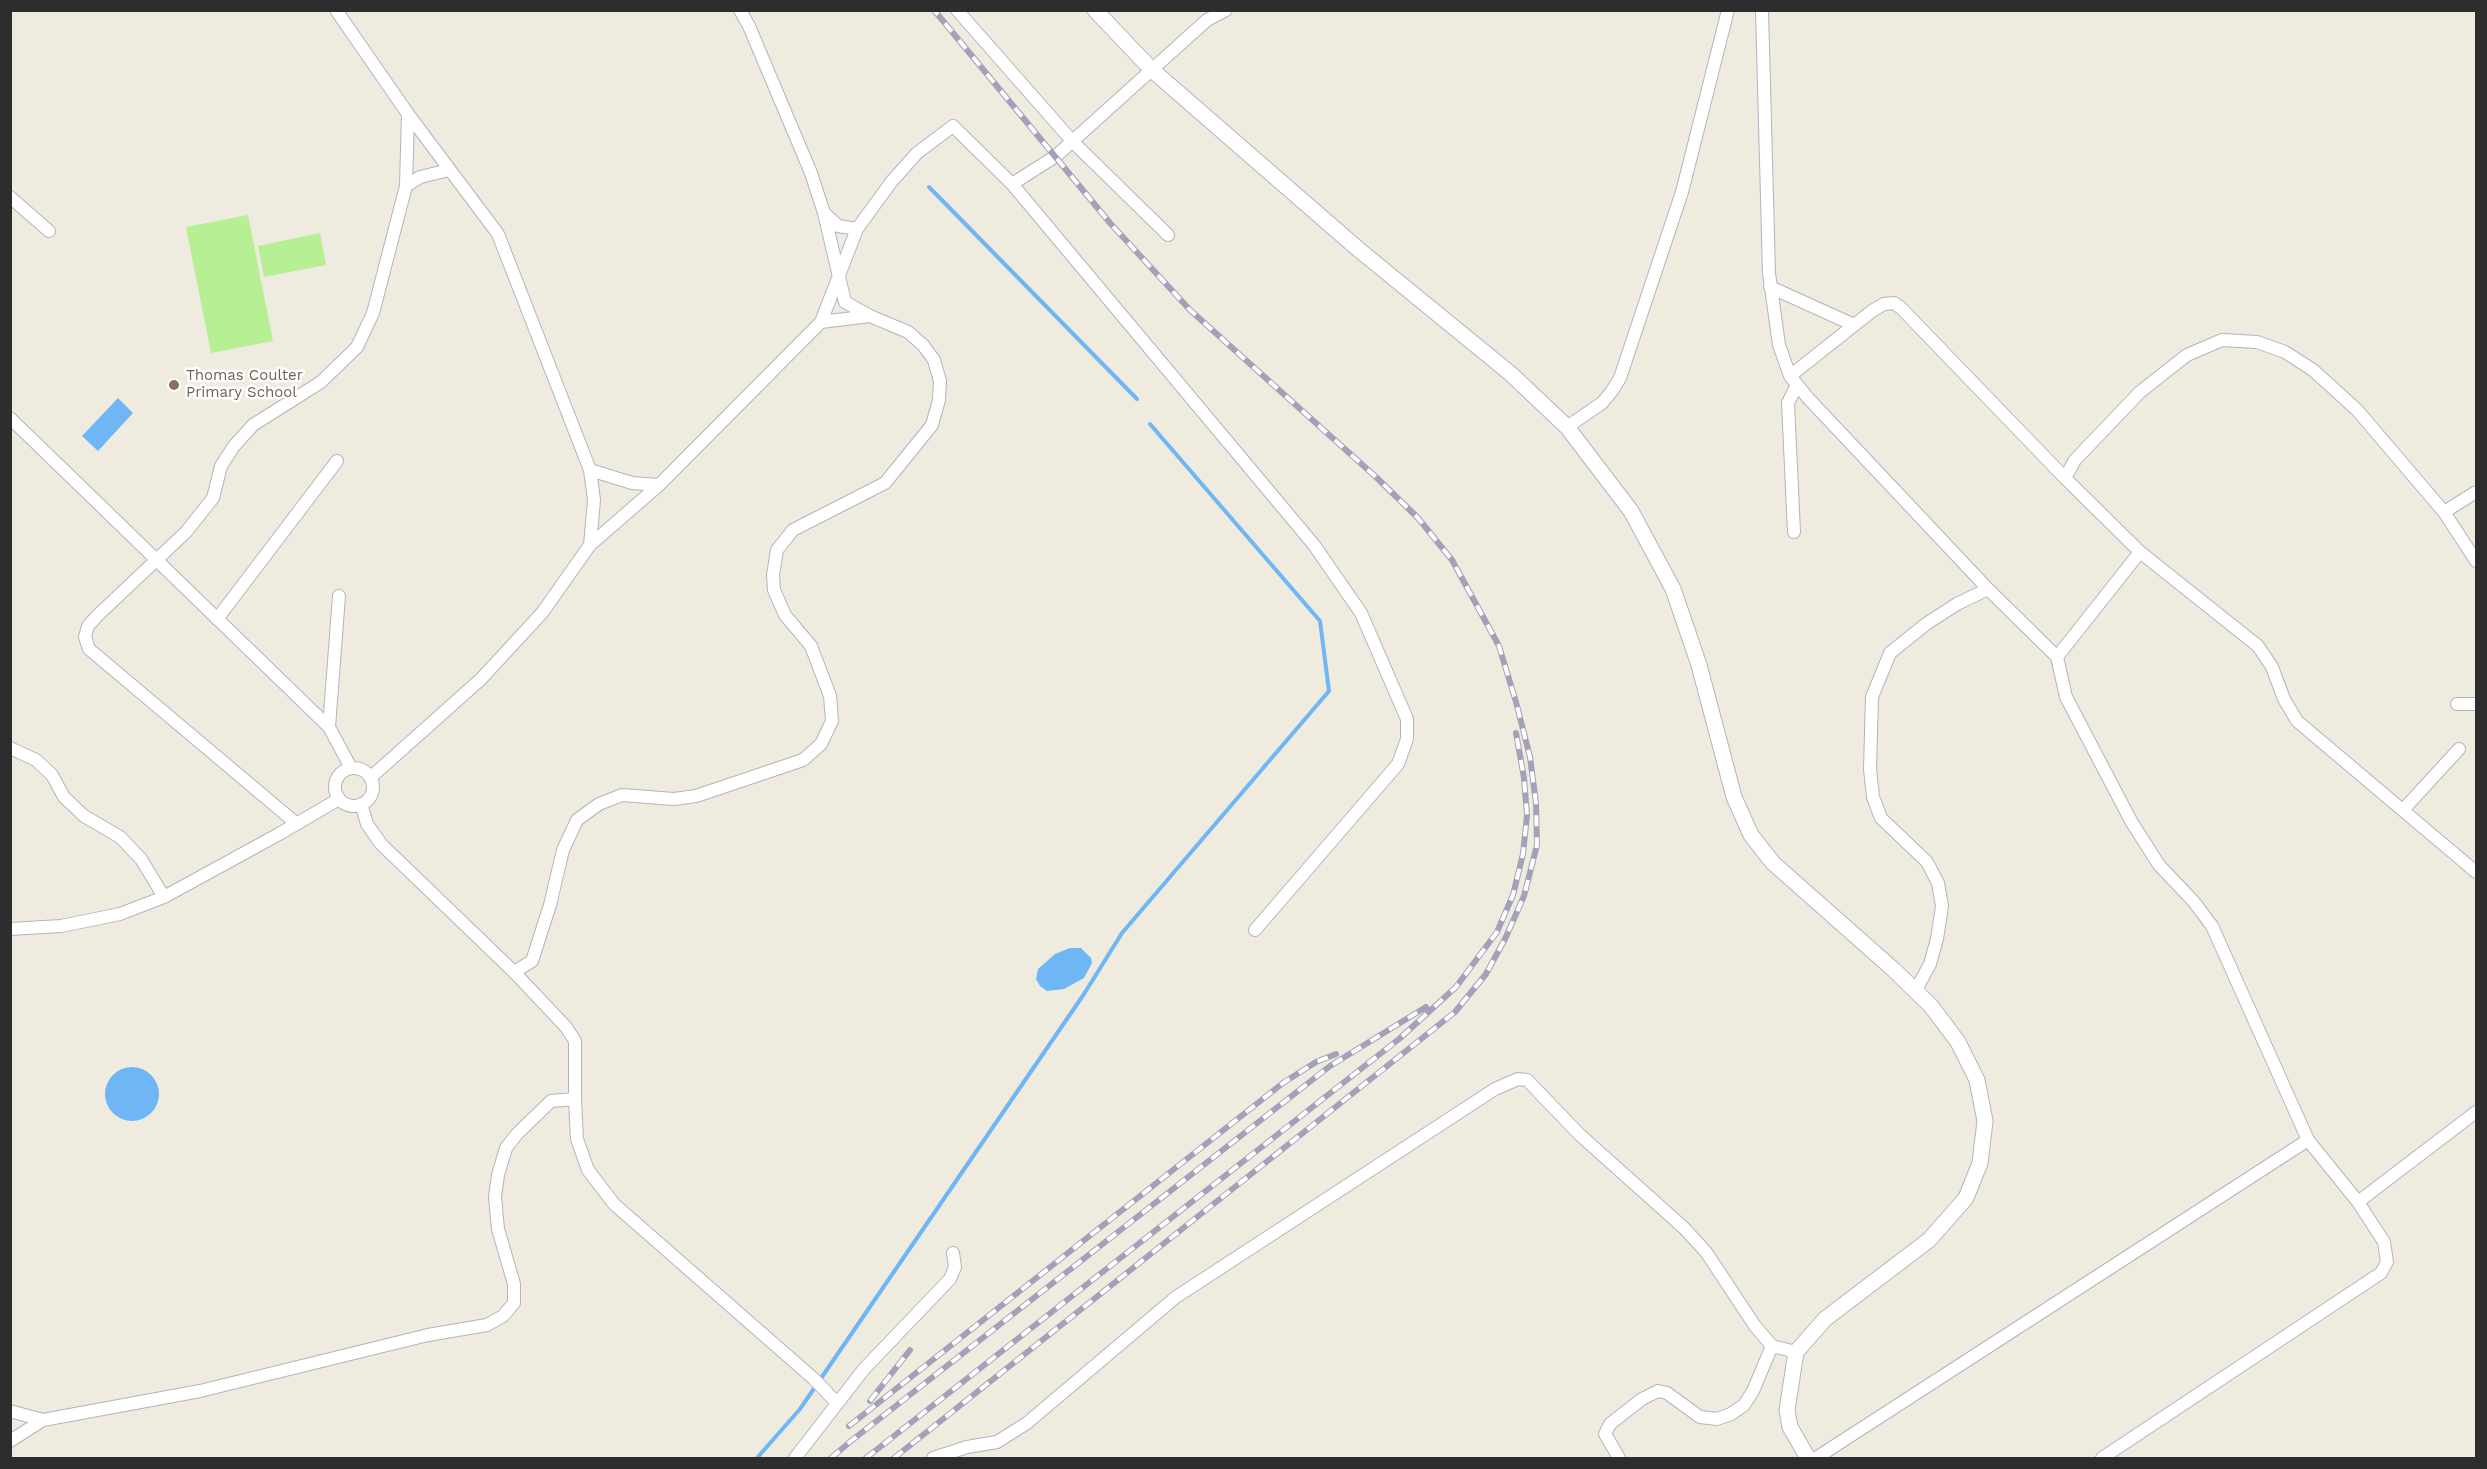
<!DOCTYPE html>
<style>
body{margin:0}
#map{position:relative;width:2487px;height:1469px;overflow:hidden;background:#efebdf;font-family:"Work Sans",sans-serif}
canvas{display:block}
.frame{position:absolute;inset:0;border:12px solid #2d2d2d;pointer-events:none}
</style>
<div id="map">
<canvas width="2487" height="1469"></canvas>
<div class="frame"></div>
</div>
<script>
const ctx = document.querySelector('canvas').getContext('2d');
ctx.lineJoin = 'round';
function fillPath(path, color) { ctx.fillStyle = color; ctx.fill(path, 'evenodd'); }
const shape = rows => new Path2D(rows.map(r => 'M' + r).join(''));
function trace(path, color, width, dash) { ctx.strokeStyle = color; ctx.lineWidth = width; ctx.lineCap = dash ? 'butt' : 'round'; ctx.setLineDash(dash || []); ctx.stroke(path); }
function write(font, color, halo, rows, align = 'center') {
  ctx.font = font + ' "Work Sans",sans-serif'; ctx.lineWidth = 5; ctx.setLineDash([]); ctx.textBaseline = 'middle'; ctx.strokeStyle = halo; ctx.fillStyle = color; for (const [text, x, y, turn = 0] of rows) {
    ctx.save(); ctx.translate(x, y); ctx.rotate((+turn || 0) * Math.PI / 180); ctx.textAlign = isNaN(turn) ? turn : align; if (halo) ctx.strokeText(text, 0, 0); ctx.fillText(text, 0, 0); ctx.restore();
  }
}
fillPath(shape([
 [248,215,273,341,211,353,186,227],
 [320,233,326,265,264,277,258,246]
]), '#b7ef95');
fillPath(shape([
 [118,398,133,413,98,451,82,436],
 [1070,948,1081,948,1091,958,1092,963,1084,978,1064,989,1047,991,1040,986,1036,979,1038,969,1055,954],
 '105 1094a27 27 0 1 1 54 0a27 27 0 1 1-54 0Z'
]), '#6fb6f5');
trace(shape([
 [929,187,1137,399],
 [757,1458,800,1409,1084,994,1122,933,1329,691,1320,621,1150,424]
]), '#6fb6f5', 4);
const minor = shape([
 [336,10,408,114,498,234,590,470,594,500,590,545],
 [740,10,749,26,811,173,824,213,838,226,857,229],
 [957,10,1073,142,1168,235],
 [1762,10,1769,273,1779,345,1790,376,1808,398,1988,589,2057,657,2066,697,2131,821,2159,865,2194,902,2212,926,2308,1140],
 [1012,184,1314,545,1361,613,1407,719,1407,739,1398,764,1255,930],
 [406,186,420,177,449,170],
 [10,197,49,231],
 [1770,287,1854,325],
 [821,322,870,316],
 [1790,376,1872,311,1884,304,1894,303,1901,308,2065,478,2140,552,2258,646,2272,667,2284,699,2297,721,2476,872],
 [10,418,329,727,351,768],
 [1567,427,1602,403,1612,391,1620,378,1682,192,1728,10],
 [590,470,632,483,659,485],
 [2065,478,2075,460,2140,392,2187,355,2222,340,2257,342,2285,352,2313,370,2357,410,2444,512,2476,561],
 [2444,512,2476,492],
 [1794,532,1788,403,1797,385],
 [217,619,337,461],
 [2057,657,2140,552],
 [2457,704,2476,704],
 [329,727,339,596],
 [10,748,36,760,52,775,64,797,84,816,120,837,141,859,164,897],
 '335 787a19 19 0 1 1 38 0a19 19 0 1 1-38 0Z',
 [370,778,481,679,542,613,590,545,659,485,821,322,857,229,892,181,917,153,953,126,1012,184,1056,156,1207,20,1226,10],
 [361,804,367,824,381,844,514,972,566,1027,575,1041,575,1099,577,1139,588,1170,614,1204,814,1379,836,1402],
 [2403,810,2459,749],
 [297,824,89,649,85,637,88,626,97,616,186,532,213,498,221,466,234,446,253,425,321,382,357,347,373,313,406,186,408,114],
 [10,929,61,926,120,914,164,897,279,834,339,799],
 [514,972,532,961,550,905,563,850,577,820,599,804,622,795,674,799,696,796,803,760,821,744,832,721,830,696,811,646,785,615,774,590,773,575,777,550,793,530,885,483,932,425,939,400,940,381,934,360,923,345,908,332,870,316,845,302,824,213],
 [1916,990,1930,964,1937,939,1942,906,1938,883,1927,862,1881,818,1873,797,1870,769,1872,697,1890,653,1926,624,1957,604,1988,589],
 [2358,1202,2476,1112],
 [10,1411,43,1420],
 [10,1441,43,1420,200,1391,428,1335,487,1325,503,1316,514,1303,514,1284,498,1229,495,1197,498,1175,506,1148,517,1134,551,1101,575,1099],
 [795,1458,864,1369,950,1279,955,1267,953,1253],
 [933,1458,967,1447,997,1442,1027,1423,1176,1297,1495,1089,1518,1079,1527,1080,1580,1135,1684,1228,1706,1252,1755,1326,1772,1346,1796,1352],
 [1619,1458,1605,1434,1610,1424,1642,1399,1658,1391,1667,1393,1700,1417,1717,1419,1731,1414,1744,1405,1753,1391,1772,1346],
 [1816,1458,2308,1140,2358,1202,2384,1242,2387,1262,2381,1273,2102,1458]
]);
const tertiary = shape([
 [1095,10,1152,70,1358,249,1511,374,1567,427,1631,511,1673,589,1699,665,1734,797,1751,835,1773,863,1894,970,1931,1006,1958,1042,1977,1080,1985,1121,1980,1163,1966,1198,1929,1240,1825,1319,1796,1352,1787,1410,1790,1427,1808,1458]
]);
trace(minor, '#b3b3c1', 14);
trace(tertiary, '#b3b3c1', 17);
trace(minor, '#fff', 12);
trace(tertiary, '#fff', 15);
const rail = shape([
 [870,1401,910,1350],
 [849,1426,1283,1083,1316,1062,1336,1054],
 [831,1458,851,1441,1330,1066,1426,1007],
 [866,1458,1399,1039,1456,987,1497,932,1513,895,1523,854,1527,815,1524,778,1516,733],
 [894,1458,1455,1012,1486,974,1505,939,1524,896,1537,845,1536,803,1530,757,1516,702,1499,646,1452,560,1418,518,1376,477,1190,310,1110,223,934,10]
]);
trace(rail, '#a3a1b8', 6);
trace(rail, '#fff', 4, [11]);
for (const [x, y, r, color] of [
 [174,385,6,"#8d6e63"]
]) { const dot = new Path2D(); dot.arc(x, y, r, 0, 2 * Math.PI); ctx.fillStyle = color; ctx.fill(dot); trace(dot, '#fff', 2); }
write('15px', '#785e54', '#fff', [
 ["Thomas Coulter",186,376],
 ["Primary School",186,393]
], 'left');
</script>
